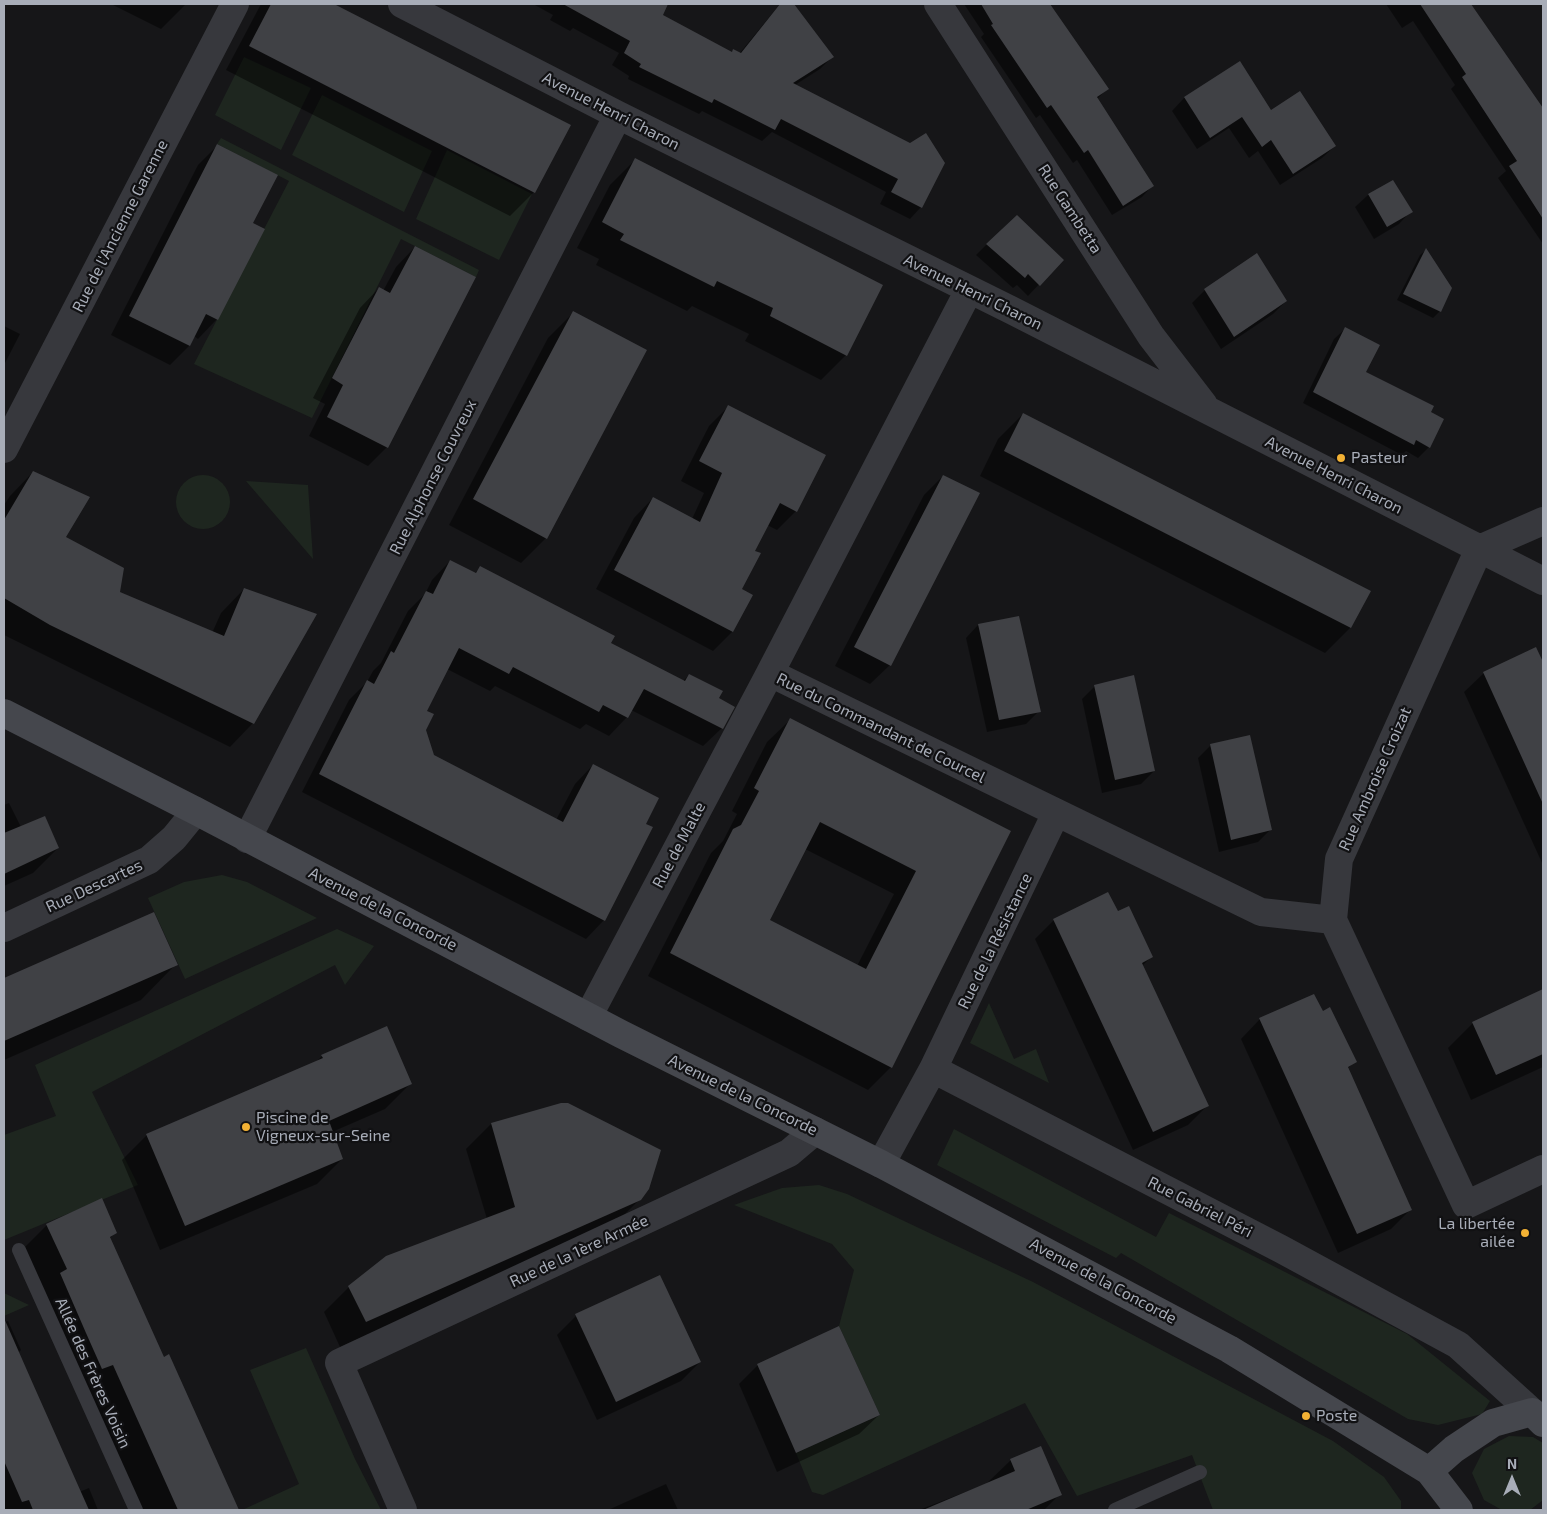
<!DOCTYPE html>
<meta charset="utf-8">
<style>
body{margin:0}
#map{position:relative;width:1547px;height:1514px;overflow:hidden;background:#161618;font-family:"Exo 2",sans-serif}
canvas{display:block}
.frame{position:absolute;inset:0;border:5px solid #a8adb8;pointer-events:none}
.north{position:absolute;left:1487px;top:1454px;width:50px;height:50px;-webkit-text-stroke:4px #111113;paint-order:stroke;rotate:0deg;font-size:14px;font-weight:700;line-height:20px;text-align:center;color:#a8adb8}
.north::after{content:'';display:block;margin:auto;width:18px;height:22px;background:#a8adb8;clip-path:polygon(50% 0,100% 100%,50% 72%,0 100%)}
</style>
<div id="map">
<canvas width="1547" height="1514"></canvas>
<div class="frame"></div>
<div class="north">N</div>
</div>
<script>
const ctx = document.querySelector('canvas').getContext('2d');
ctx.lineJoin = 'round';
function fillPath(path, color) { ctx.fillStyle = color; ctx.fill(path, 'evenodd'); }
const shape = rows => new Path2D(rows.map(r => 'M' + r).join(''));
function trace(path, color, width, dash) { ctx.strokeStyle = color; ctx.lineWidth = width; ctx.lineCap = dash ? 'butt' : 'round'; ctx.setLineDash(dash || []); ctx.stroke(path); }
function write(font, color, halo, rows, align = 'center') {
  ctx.font = font + ' "Exo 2",sans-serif'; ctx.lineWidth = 4.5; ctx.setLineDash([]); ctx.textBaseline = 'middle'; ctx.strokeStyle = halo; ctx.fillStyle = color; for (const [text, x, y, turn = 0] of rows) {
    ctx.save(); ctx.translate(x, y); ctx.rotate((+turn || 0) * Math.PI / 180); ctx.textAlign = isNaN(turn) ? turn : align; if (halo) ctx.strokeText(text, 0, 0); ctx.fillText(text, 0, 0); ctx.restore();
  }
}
fillPath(shape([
 [244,57,311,88,281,150,215,115],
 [322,95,432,151,404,212,292,155],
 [221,138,479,270,476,277,401,239,312,418,194,364,289,181,217,144],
 [447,150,532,194,499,260,416,219],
 '176 502a27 27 0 1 1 54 0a27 27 0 1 1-54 0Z',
 [246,481,308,485,313,559],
 [222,875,247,882,317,918,185,979,148,898,184,882],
 [337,929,374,946,345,985,335,965,92,1092,138,1185,4,1240,4,1135,56,1116,35,1065],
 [989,1003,1014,1059,1036,1049,1049,1083,970,1043],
 [954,1129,1156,1237,1169,1213,1407,1334,1490,1401,1482,1414,1438,1425,1408,1419,1121,1253,1116,1258,937,1165],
 [819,1185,847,1194,1033,1282,1333,1441,1384,1477,1401,1501,1401,1510,1213,1510,1192,1455,1077,1496,1025,1403,823,1495,812,1492,796,1453,880,1415,839,1326,854,1270,832,1244,734,1205,782,1188],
 [4,1293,29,1305,4,1316],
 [306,1348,355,1459,381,1510,242,1510,299,1484,250,1370],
 [1509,1436,1533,1437,1543,1443,1543,1500,1530,1510,1502,1510,1484,1500,1472,1473,1484,1449]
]), '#1e261f');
fillPath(shape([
 [111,4,186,4,161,29],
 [261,4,331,4,569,126,534,192,510,216,226,70],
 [533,4,650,4,664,11,662,15,731,53,739,54,780,4,792,4,832,57,820,69,795,85,910,144,921,207,910,219,880,204,886,192,772,132,762,141,702,111,699,114,628,79,629,76,612,65,619,53,573,28,570,31,550,20,553,15],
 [964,4,1049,4,1107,89,1097,99,1152,186,1142,197,1112,215,1077,160,1073,163,1040,115,1036,118,981,37,984,34],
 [1386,4,1471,4,1543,110,1543,244,1498,178,1506,171,1451,89,1455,85,1413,21,1402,28],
 [1239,63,1271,112,1335,146,1322,158,1280,185,1258,151,1249,158,1229,128,1197,149,1172,111,1184,98],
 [217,146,252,224,217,319,198,339,194,336,189,346,170,365,111,335,198,165],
 [635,160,846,355,821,380,745,341,749,334,692,306,687,311,596,265,599,259,577,248,610,185],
 [1392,182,1411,211,1399,224,1374,239,1355,207,1368,195],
 [987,244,1062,260,1028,296,1017,285,1013,288,976,255],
 [415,247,387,447,368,466,309,436,325,404,313,398,360,308,379,288,383,291,396,267],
 [1426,250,1451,288,1440,311,1433,318,1397,300,1420,255],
 [1205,290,1286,301,1273,314,1221,349,1192,303],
 [573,313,546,538,521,563,449,525,548,338],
 [4,326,20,334,4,365],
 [1345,329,1364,372,1429,413,1429,447,1418,458,1406,451,1402,455,1303,403,1334,339],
 [729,406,796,511,777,530,767,525,753,551,740,589,732,632,713,651,596,589,634,518,653,498,692,519,704,493,681,481,709,426],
 [1023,414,1369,591,1350,628,1325,653,980,476,998,439],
 [33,472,65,538,119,592,212,633,221,613,244,589,253,723,230,747,4,635,4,505,10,496],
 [943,476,890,665,870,684,835,666,924,495],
 [450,561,475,573,480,568,610,643,683,681,689,675,717,699,722,728,703,746,631,710,627,717,609,736,586,724,580,729,495,686,490,691,447,669,425,711,425,729,433,756,556,820,575,784,593,765,645,824,604,920,586,939,302,792,349,700,367,682,373,671,381,663,408,611,425,594,432,580],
 [978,625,1039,711,1026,724,987,732,966,638],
 [1536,648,1543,665,1543,865,1464,692,1484,673],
 [1095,686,1154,771,1141,784,1102,793,1082,699],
 [790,720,1009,832,891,1067,868,1090,648,976,711,853,723,841,737,814,732,811,767,742],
 [805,849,894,894,857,966,768,920],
 [1210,746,1271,829,1258,842,1219,852,1198,758],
 [9,803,21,827,58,848,33,873,4,886,4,805],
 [1118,912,1151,957,1142,966,1207,1106,1188,1125,1133,1150,1035,939,1054,920],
 [153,914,176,964,141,1000,4,1060,4,980],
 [1543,991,1543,1067,1471,1100,1448,1048,1473,1023],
 [1260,1019,1355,1061,1347,1069,1410,1210,1391,1229,1338,1253,1241,1039],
 [386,1028,410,1084,385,1109,332,1132,342,1159,317,1184,160,1250,122,1160,147,1135,315,1063,322,1056],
 [491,1124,640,1199,615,1224,340,1347,324,1312,349,1287,487,1219,466,1149],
 [47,1225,116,1232,109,1239,164,1359,169,1356,238,1510,142,1510,22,1250],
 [576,1316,700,1362,681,1381,597,1420,557,1335],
 [8,1321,21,1350,18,1353,79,1492,89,1488,98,1510,4,1510,4,1322],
 [758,1365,879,1415,859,1434,777,1472,739,1384],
 [1011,1460,1060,1494,1044,1510,919,1510,986,1484],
 [666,1484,678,1510,608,1510]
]), '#0007');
fillPath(shape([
 [271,4,334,4,571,125,535,193,249,46],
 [563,4,668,4,663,15,732,52,733,49,741,53,780,4,794,4,834,57,793,83,910,143,926,133,945,163,922,208,891,192,898,179,781,119,775,130,714,99,712,103,639,67,641,64,624,53,630,41],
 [981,4,1050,4,1109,89,1097,97,1154,186,1123,206,1088,150,1084,153,1051,105,1047,108,991,25,993,24],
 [1420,4,1471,4,1543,108,1543,219,1509,166,1517,161,1462,77,1466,74],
 [1240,61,1271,110,1300,91,1336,146,1293,174,1271,140,1262,147,1242,117,1210,138,1184,97],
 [217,144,278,175,253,223,265,229,218,320,206,314,190,346,129,316],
 [635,158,883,285,847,356,770,316,773,308,717,281,714,287,620,240,624,234,602,222],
 [1393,180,1413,212,1387,227,1368,194],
 [1017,215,1064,260,1040,286,1028,274,1025,278,986,244],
 [415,246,476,277,388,448,327,417,343,385,332,378,379,287,390,293],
 [1426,248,1452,288,1441,312,1403,294],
 [1257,253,1287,301,1234,337,1204,289],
 [573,311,647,350,547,539,473,499],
 [1345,327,1380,345,1366,372,1434,406,1431,412,1444,419,1430,448,1416,440,1414,445,1313,392],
 [728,405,826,455,797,512,780,503,755,551,761,553,742,589,753,595,733,632,614,570,653,497,700,522,722,473,699,461],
 [1023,413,1371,591,1351,628,1004,451],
 [33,471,90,497,66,537,124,568,120,592,224,636,244,588,317,614,254,724,50,625,4,598,4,520],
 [943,475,980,493,891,666,854,647],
 [450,560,476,573,480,566,615,636,611,643,685,681,689,674,723,691,719,698,735,707,723,729,644,689,628,718,603,705,599,712,513,667,509,674,459,648,427,711,434,714,426,730,434,755,563,822,593,764,659,798,646,824,653,827,605,921,319,774,367,680,374,684,391,651,394,653,426,591,433,594],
 [1019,616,1041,712,999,720,978,624],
 [1536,647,1543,662,1543,804,1483,672],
 [1134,675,1155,771,1115,780,1094,685],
 [790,718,1011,831,892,1068,670,953,733,829,741,825,759,791,754,788],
 [820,822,916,871,866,969,770,920],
 [1250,735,1272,830,1231,840,1210,744],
 [45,816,59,848,4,874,4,833],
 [1108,892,1118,911,1129,906,1153,957,1142,963,1209,1106,1153,1132,1053,919],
 [154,912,178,965,4,1041,4,978],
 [1543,989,1543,1054,1496,1075,1472,1022],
 [1314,994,1323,1011,1330,1007,1357,1062,1348,1067,1412,1210,1357,1234,1259,1018],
 [387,1026,412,1084,329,1121,343,1159,185,1226,146,1134,323,1058,321,1055],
 [561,1103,568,1103,661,1150,649,1189,641,1200,366,1322,348,1286,386,1256,515,1207,491,1123],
 [102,1198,117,1233,110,1237,164,1357,169,1354,239,1510,178,1510,113,1365,102,1369,86,1333,60,1273,67,1269,46,1224],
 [660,1275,701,1362,616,1402,575,1314],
 [4,1318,33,1384,89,1510,33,1510,29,1500,22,1502,4,1461],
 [839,1326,880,1415,796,1453,757,1364],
 [1041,1446,1062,1495,1026,1510,923,1510,1015,1471,1010,1459]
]), '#404145');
trace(shape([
 [19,1250,136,1510],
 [1115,1510,1200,1472]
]), '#37383d', 14);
trace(shape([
 [402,4,618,115,1011,310,1543,581],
 [938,4,1151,336,1204,405],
 [969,290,770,673,1261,912,1333,920],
 [4,449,235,4],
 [1543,521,1479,549,1339,859,1333,920,1466,1205,1543,1169],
 [247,839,618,115],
 [4,928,149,860,174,838,196,811],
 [588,1017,770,673],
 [933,1069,1056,813],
 [881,1164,933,1069,1281,1249,1458,1345,1532,1412],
 [403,1510,339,1363,789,1153,815,1131]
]), '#37383d', 28);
trace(shape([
 [4,713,196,811,621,1034,881,1164,1229,1349,1429,1471,1459,1510],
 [1429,1471,1454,1449,1493,1423,1532,1412,1543,1423]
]), '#45474d', 28);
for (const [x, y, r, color] of [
 [1341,458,5,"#f2b134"],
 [246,1127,5,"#f2b134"],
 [1525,1233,5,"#f2b134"],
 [1306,1416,5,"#f2b134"]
]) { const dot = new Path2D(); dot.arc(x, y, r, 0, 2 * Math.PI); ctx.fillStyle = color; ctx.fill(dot); trace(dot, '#111113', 2); }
write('16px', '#a8adb8', '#111113', [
 ["Avenue Henri Charon",611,111,27],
 ["Rue Gambetta",1070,209,57],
 ["Rue de l'Ancienne Garenne",120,226,-63],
 ["Avenue Henri Charon",973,292,26],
 ["Avenue Henri Charon",1334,475,27],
 ["Rue Alphonse Couvreux",433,477,-63],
 ["Rue du Commandant de Courcel",881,728,26],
 ["Rue Ambroise Croizat",1375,779,-66],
 ["Rue de Malte",679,845,-62],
 ["Rue Descartes",94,886,-25],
 ["Avenue de la Concorde",383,909,27],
 ["Rue de la Résistance",995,941,-64],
 ["Avenue de la Concorde",743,1095,26],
 ["Rue Gabriel Péri",1200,1207,27],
 ["Rue de la 1ère Armée",579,1251,-25],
 ["Avenue de la Concorde",1103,1281,28],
 ["Allée des Frères Voisin",93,1373,66]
]);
write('16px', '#a8adb8', '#111113', [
 ["Pasteur",1351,458],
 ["Piscine de",256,1118],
 ["Vigneux-sur-Seine",256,1136],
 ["La libertée",1515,1224,"right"],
 ["ailée",1515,1242,"right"],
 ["Poste",1316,1416]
], 'left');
</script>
